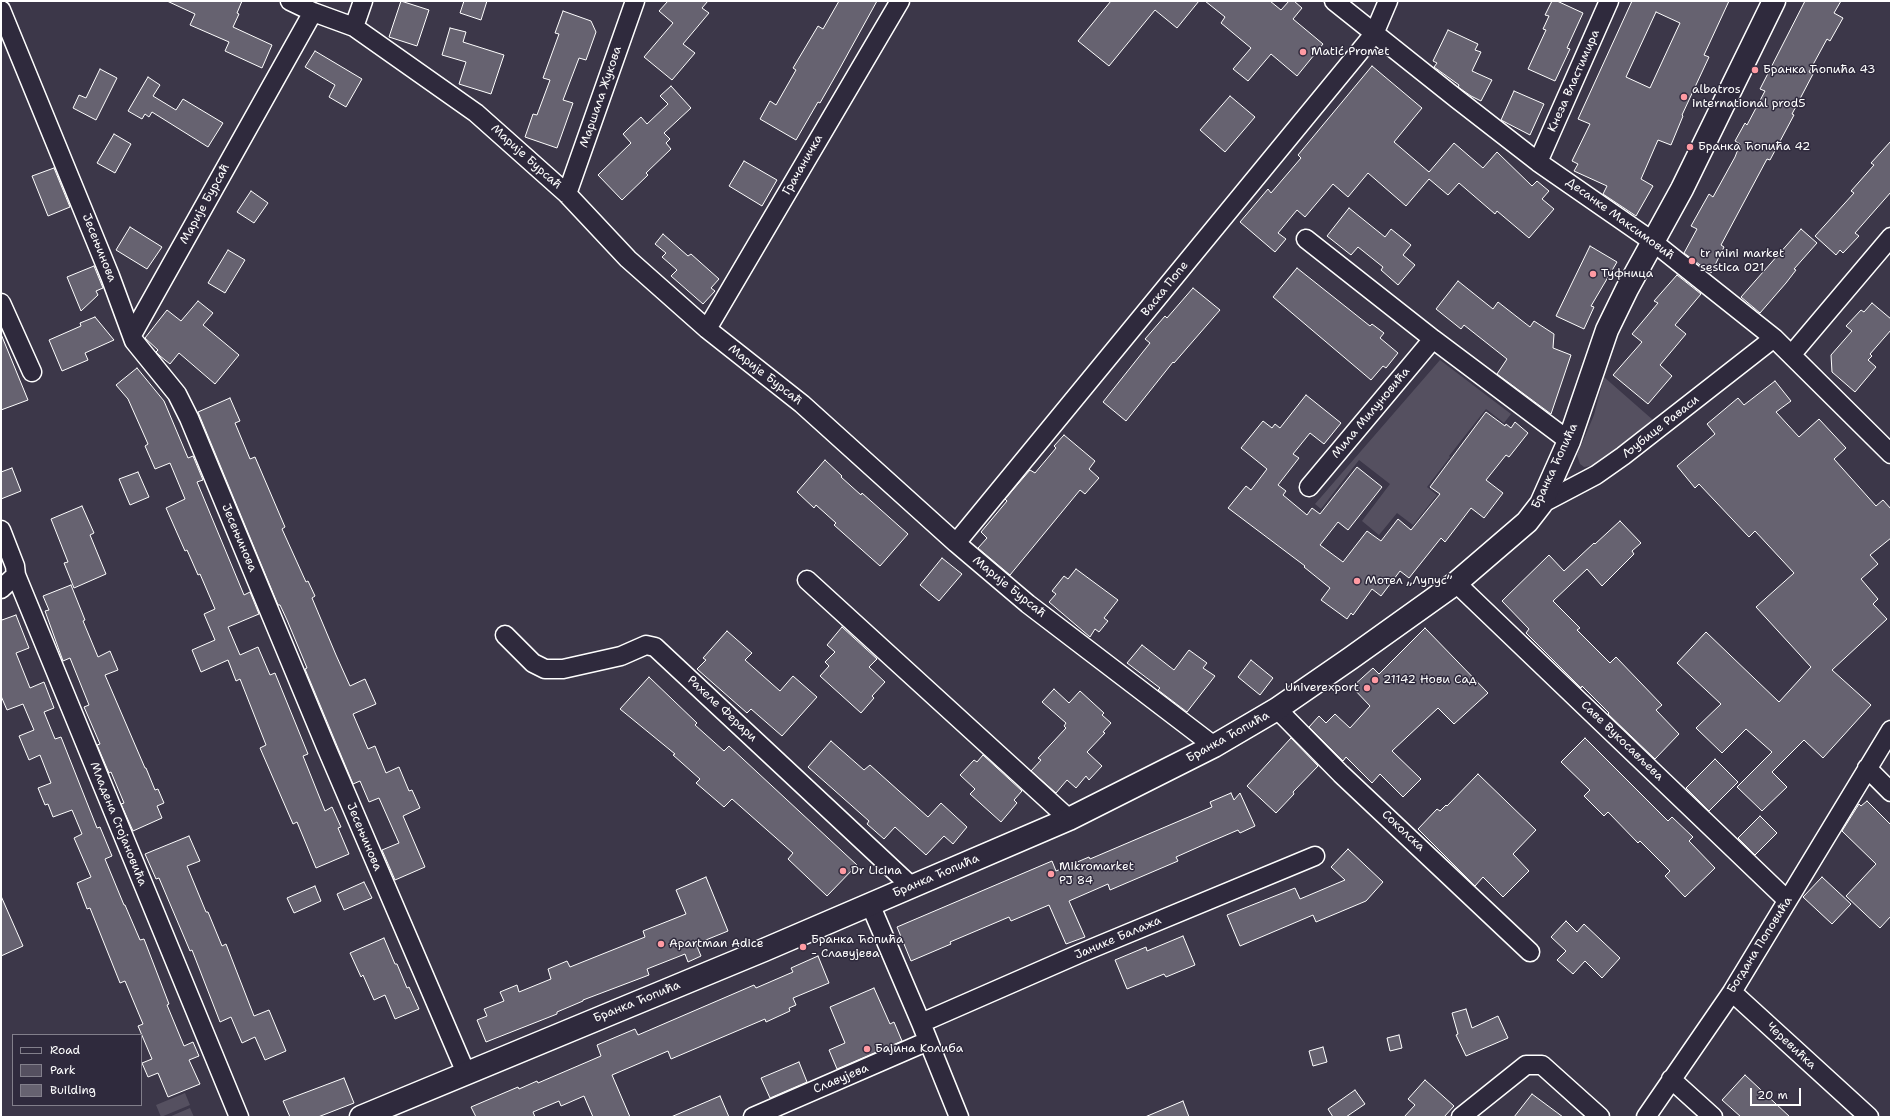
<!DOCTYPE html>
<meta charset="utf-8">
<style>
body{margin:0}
#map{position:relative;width:1892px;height:1118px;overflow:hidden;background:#3c3749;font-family:"Shantell Sans",sans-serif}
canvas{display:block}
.frame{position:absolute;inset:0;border:2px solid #fff;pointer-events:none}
.legend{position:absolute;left:12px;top:1034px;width:130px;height:72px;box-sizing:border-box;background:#2f2a3d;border:1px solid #827f8b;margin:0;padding:5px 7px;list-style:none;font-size:12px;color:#fff}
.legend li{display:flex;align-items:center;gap:8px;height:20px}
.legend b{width:20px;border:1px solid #827f8b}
.scale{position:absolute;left:1750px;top:1088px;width:51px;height:18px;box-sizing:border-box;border:2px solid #fff;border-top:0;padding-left:5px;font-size:12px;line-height:14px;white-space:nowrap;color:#fff;-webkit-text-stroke:3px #2f2a3d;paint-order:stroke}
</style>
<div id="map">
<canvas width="1892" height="1118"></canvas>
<div class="frame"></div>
<ul class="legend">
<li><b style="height:5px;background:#2f2a3d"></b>Road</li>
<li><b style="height:11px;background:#555060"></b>Park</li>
<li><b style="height:11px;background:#666270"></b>Building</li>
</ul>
<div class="scale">20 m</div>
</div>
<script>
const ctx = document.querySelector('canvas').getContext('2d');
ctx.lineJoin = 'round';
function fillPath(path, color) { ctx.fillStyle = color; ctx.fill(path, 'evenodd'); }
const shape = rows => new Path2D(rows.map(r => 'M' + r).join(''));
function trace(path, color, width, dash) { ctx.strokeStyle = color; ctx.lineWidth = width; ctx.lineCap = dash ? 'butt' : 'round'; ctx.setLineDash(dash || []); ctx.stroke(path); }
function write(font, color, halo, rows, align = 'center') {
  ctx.font = font + ' "Shantell Sans",sans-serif'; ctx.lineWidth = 3; ctx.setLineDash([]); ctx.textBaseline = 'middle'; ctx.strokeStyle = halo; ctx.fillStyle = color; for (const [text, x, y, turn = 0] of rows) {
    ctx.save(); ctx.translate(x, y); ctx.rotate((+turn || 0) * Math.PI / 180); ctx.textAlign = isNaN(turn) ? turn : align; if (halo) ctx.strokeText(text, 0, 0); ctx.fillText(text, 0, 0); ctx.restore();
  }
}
fillPath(shape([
 [1440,360,1511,414,1504,423,1486,409,1449,456,1450,457,1427,487,1437,495,1413,525,1397,513,1379,535,1362,521,1390,484,1359,460,1321,509,1315,504],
 [1604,377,1653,420,1601,462,1591,466,1584,467,1580,464,1577,455,1594,415],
 [185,1093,190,1105,161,1117,156,1105],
 [190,1108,194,1117,169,1117]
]), '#555060');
const building = shape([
 [167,1,242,1,237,13,239,14,233,27,272,45,262,68,225,51,229,42,190,25,195,14,167,1],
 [401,1,429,10,417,46,389,37,401,1],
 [464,1,487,1,481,20,460,13,464,1],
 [668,1,708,1,702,8,709,13,683,44,695,53,672,80,644,57,673,23,659,11,668,1],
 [839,1,877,1,840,68,820,103,818,102,796,140,760,119,770,101,776,105,796,70,793,68,818,26,823,29,839,1],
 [1111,1,1199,1,1177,28,1155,10,1109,66,1078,41,1111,1],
 [1205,1,1270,1,1281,10,1289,1,1294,1,1302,8,1293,19,1323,44,1297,76,1271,54,1248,81,1233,69,1251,48,1221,23,1225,17,1205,1],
 [1552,1,1557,1,1583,13,1567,48,1570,49,1555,81,1528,69,1546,30,1543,29,1549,16,1545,15,1552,1],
 [1632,1,1729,1,1704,55,1709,57,1682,115,1683,116,1671,145,1658,140,1641,179,1653,186,1636,216,1603,194,1607,186,1574,171,1578,164,1572,161,1590,124,1578,119,1632,1],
 [1656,12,1680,23,1650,88,1626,77,1656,12],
 [1805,1,1841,1,1834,13,1843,18,1830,41,1827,39,1809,72,1813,74,1792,114,1794,115,1770,160,1767,159,1721,245,1724,247,1711,273,1684,253,1697,229,1691,226,1709,194,1713,197,1735,157,1740,144,1735,141,1745,123,1747,125,1765,91,1760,89,1805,1],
 [563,11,591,21,596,32,586,60,579,58,563,100,573,103,557,148,525,137,533,114,537,115,550,80,543,78,559,34,555,33,563,11],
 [450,28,466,32,463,42,504,55,491,94,459,84,466,62,442,55,450,28],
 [1448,30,1478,44,1475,50,1481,52,1472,71,1492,80,1481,101,1471,96,1458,87,1459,85,1434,67,1437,63,1433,61,1448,30],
 [315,51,362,79,346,107,329,97,335,85,305,67,315,51],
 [1372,66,1422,108,1394,142,1429,172,1454,143,1483,168,1497,152,1532,186,1537,181,1549,191,1542,199,1554,209,1529,238,1497,211,1495,214,1459,183,1448,195,1429,179,1406,206,1368,173,1348,197,1333,184,1305,217,1297,210,1278,233,1286,239,1275,252,1240,222,1268,189,1271,193,1301,158,1298,155,1372,66],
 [100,69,117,78,96,120,73,108,79,95,86,98,100,69],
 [148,77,160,85,153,96,176,110,183,99,223,123,208,147,152,112,149,117,145,114,142,119,128,111,148,77],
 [671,86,691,108,664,133,670,139,666,143,671,149,646,173,648,175,622,200,598,175,631,143,623,134,628,129,641,117,647,124,668,104,660,96,671,86],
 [1514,91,1544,104,1530,135,1501,120,1514,91],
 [1230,96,1255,117,1225,152,1200,130,1230,96],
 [114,134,131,144,115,173,97,163,114,134],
 [1891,141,1891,192,1855,233,1859,236,1843,253,1840,250,1836,255,1815,236,1854,193,1851,191,1874,165,1871,163,1891,141],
 [744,161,777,180,762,206,729,186,744,161],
 [54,168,70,207,48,216,32,176,54,168],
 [251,191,268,203,254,223,237,212,251,191],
 [1349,208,1385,237,1391,229,1411,245,1403,255,1415,265,1398,285,1381,270,1383,267,1358,247,1351,255,1327,236,1349,208],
 [130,227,162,247,147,269,116,250,130,227],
 [1801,229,1817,243,1794,269,1796,270,1786,283,1760,313,1741,297,1801,229],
 [663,234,688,256,691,254,719,279,711,288,715,291,703,304,671,276,677,270,662,257,666,253,655,244,663,234],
 [1590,246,1617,262,1591,306,1594,307,1584,329,1556,316,1590,246],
 [228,250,245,260,225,293,208,283,228,250],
 [94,266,103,288,96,291,98,295,81,311,67,277,94,266],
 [1297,268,1370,326,1372,324,1384,333,1380,338,1398,353,1386,368,1383,366,1371,380,1273,297,1297,268],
 [1677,275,1701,294,1675,325,1686,334,1660,365,1672,376,1648,404,1613,375,1642,342,1632,334,1658,303,1654,301,1677,275],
 [1458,281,1493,309,1498,302,1530,327,1534,321,1554,334,1553,348,1571,355,1551,414,1497,374,1507,359,1464,325,1461,329,1436,309,1458,281],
 [1193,288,1220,310,1174,363,1173,362,1126,421,1103,402,1150,343,1145,339,1165,316,1167,318,1193,288],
 [198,301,213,313,203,325,239,355,215,384,179,353,170,364,160,356,156,352,158,350,145,338,167,310,181,321,198,301],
 [1872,303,1891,319,1891,330,1870,354,1872,356,1868,360,1876,367,1855,392,1832,372,1831,355,1852,331,1846,326,1861,310,1864,312,1872,303],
 [95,317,114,340,85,353,88,360,62,371,49,340,81,326,80,323,95,317],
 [1,334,28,400,1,410,1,334],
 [137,368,164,401,188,458,193,456,203,480,197,482,244,595,250,592,259,614,228,627,240,655,258,647,270,675,275,673,308,754,303,756,325,811,332,807,341,827,338,828,349,854,316,868,297,822,293,824,260,748,266,745,240,679,236,681,228,660,201,672,192,650,215,640,204,614,215,609,200,574,198,575,187,550,185,551,166,508,185,499,170,463,155,469,145,446,148,444,128,399,116,385,137,368],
 [1775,381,1791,401,1776,412,1799,437,1819,419,1846,448,1834,459,1876,506,1883,500,1891,509,1891,538,1870,555,1878,564,1861,579,1878,599,1873,604,1887,619,1832,670,1871,705,1823,758,1804,740,1772,772,1787,787,1762,811,1737,787,1772,752,1746,729,1722,753,1696,728,1721,704,1677,663,1706,632,1779,702,1811,667,1756,607,1794,573,1755,531,1749,537,1699,484,1695,488,1677,466,1715,434,1707,424,1738,398,1744,405,1775,381],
 [1306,395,1341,423,1324,444,1310,433,1293,454,1299,458,1278,485,1286,491,1283,495,1307,515,1312,508,1320,514,1357,467,1382,487,1348,530,1338,522,1320,545,1343,562,1367,531,1381,541,1398,519,1411,530,1440,494,1430,487,1486,412,1505,426,1506,424,1511,428,1515,422,1528,433,1509,457,1506,455,1486,480,1503,493,1484,518,1471,508,1445,542,1441,538,1409,578,1400,571,1381,596,1372,589,1353,615,1351,613,1347,619,1321,600,1330,588,1304,567,1305,566,1228,508,1246,486,1251,490,1267,469,1241,448,1263,421,1272,428,1275,424,1280,428,1306,395],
 [230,398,240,421,235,423,250,459,255,457,285,527,282,529,306,582,308,581,315,596,312,598,336,655,350,686,365,679,376,704,353,714,368,749,375,746,386,773,399,767,409,791,412,790,420,808,403,816,425,867,395,880,382,850,399,843,379,798,369,802,360,781,353,784,305,669,307,668,287,620,280,605,278,605,198,412,230,398],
 [1064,435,1095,461,1089,469,1099,478,1085,494,1080,490,1010,575,978,548,987,538,981,532,1007,501,1005,499,1030,470,1035,473,1056,448,1054,446,1064,435],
 [825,460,842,476,841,477,861,495,862,493,908,534,880,566,834,525,836,523,816,505,814,508,797,492,825,460],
 [12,468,21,491,1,499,1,472,12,468],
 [138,472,149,497,130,505,119,479,138,472],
 [82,506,94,533,90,535,106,574,74,588,64,563,68,562,51,519,82,506],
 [1620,521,1641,543,1632,551,1634,554,1602,586,1587,569,1553,601,1580,628,1577,630,1610,663,1616,657,1662,705,1656,710,1679,734,1655,759,1608,714,1609,713,1582,686,1581,688,1526,633,1529,629,1502,601,1549,555,1564,571,1594,543,1595,544,1620,521],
 [942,558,962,574,939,601,920,585,942,558],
 [1076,569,1118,600,1104,618,1108,621,1099,632,1095,629,1090,637,1049,602,1056,594,1052,591,1064,576,1068,579,1076,569],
 [71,585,85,620,83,621,98,657,110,651,118,670,105,675,145,768,146,768,155,790,158,789,164,803,157,806,162,818,133,831,121,804,124,803,111,772,109,773,97,745,100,744,84,707,89,705,70,658,63,661,45,611,49,610,43,596,71,585],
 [16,615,29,648,16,653,30,688,44,682,54,708,44,712,55,739,61,737,97,828,100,827,112,856,105,859,124,905,125,905,140,940,144,939,169,1004,167,1005,184,1046,193,1042,199,1056,189,1060,200,1084,168,1097,158,1073,148,1077,142,1063,152,1059,138,1026,143,1024,125,981,120,983,90,908,87,909,77,883,91,877,74,838,82,834,72,810,53,817,48,804,45,805,38,788,51,783,40,755,29,760,19,736,34,730,23,704,7,710,1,696,1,618,2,620,16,615],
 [842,627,877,659,869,667,885,682,872,696,874,698,861,713,820,676,829,666,825,662,835,652,827,645,842,627],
 [1425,628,1488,693,1454,724,1438,708,1392,751,1421,779,1403,797,1380,774,1372,783,1346,757,1343,761,1309,727,1319,716,1326,723,1335,714,1350,728,1370,706,1352,687,1373,668,1379,674,1425,628],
 [727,631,752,653,745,660,780,691,793,676,817,697,782,736,751,709,747,713,697,669,706,660,703,658,727,631],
 [1142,645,1174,670,1189,650,1207,663,1203,668,1215,676,1187,712,1158,690,1160,688,1127,663,1142,645],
 [1251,660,1273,678,1260,695,1238,677,1251,660],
 [649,677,697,723,695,725,724,751,729,746,857,865,827,896,788,859,793,853,732,799,724,807,696,783,700,779,673,755,675,754,620,709,649,677],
 [1054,689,1069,703,1080,691,1104,713,1102,715,1111,723,1103,732,1105,733,1087,752,1102,766,1089,780,1086,776,1076,788,1067,780,1056,793,1031,771,1041,760,1038,758,1066,728,1064,726,1066,723,1042,702,1054,689],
 [1291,738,1318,766,1293,792,1294,794,1276,813,1247,786,1291,738],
 [1585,738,1668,821,1672,817,1693,837,1689,841,1715,868,1685,897,1665,876,1670,871,1640,841,1638,843,1608,812,1604,816,1584,796,1590,790,1561,762,1585,738],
 [831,741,864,770,870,765,928,817,941,803,967,827,953,844,944,836,926,855,895,827,884,839,867,824,869,821,808,767,831,741],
 [983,755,1022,791,1014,800,1017,803,1001,822,970,794,975,789,960,775,974,760,977,762,983,755],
 [1715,759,1738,782,1709,811,1686,788,1715,759],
 [1478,774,1536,830,1513,854,1529,871,1503,897,1483,877,1475,886,1418,829,1437,809,1440,811,1446,805,1447,806,1478,774],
 [1231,793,1234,800,1240,793,1255,826,1240,833,1238,830,1203,845,1176,857,1178,861,1110,890,1108,884,1069,901,1085,937,1066,944,1049,905,1011,921,1009,917,950,942,951,944,911,961,897,927,1052,861,1056,871,1089,857,1090,859,1212,807,1210,802,1231,793],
 [1867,801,1891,825,1891,916,1880,928,1846,896,1876,864,1842,831,1859,804,1861,806,1867,801],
 [1760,816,1777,833,1755,855,1738,838,1760,816],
 [189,836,200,861,187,866,206,912,208,912,222,946,226,944,254,1016,269,1010,286,1051,265,1060,255,1037,242,1043,231,1017,220,1022,192,950,190,951,159,878,156,879,145,854,189,836],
 [1348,849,1383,882,1366,901,1316,922,1313,915,1240,946,1227,915,1295,888,1300,899,1345,880,1331,867,1348,849],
 [706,877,728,931,696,944,701,956,688,962,685,954,647,969,649,975,583,1000,583,1001,557,1012,557,1014,486,1042,477,1020,487,1016,484,1009,504,1001,500,992,517,985,519,992,551,979,548,969,567,961,570,967,645,937,643,931,686,914,676,890,706,877],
 [1822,877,1851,904,1832,924,1803,897,1822,877],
 [364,882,372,898,344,910,337,894,364,882],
 [315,886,321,901,294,913,287,898,315,886],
 [1,896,23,946,1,956,1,896],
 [1566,921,1577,932,1584,924,1620,958,1602,978,1585,961,1573,974,1557,960,1566,951,1551,937,1566,921],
 [1183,936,1195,965,1166,977,1164,974,1127,989,1115,960,1146,947,1147,951,1183,936],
 [384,938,395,964,397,964,407,988,409,987,419,1009,395,1019,385,995,374,1000,363,975,361,977,350,953,384,938],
 [818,956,829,983,793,998,796,1005,789,1008,790,1011,766,1022,765,1019,671,1059,668,1051,612,1075,630,1117,593,1117,584,1096,561,1106,559,1101,533,1112,535,1117,476,1117,471,1107,518,1087,519,1089,537,1081,538,1083,601,1056,597,1045,635,1029,638,1035,754,985,756,988,793,972,791,968,818,956],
 [874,988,890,1024,894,1022,902,1041,837,1069,829,1050,845,1043,830,1007,874,988],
 [1466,1009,1472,1028,1498,1016,1508,1038,1466,1056,1456,1035,1458,1034,1452,1013,1466,1009],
 [1399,1035,1402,1048,1390,1051,1387,1038,1399,1035],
 [1323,1047,1327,1062,1313,1066,1309,1051,1323,1047],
 [799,1062,807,1082,770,1098,761,1078,799,1062],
 [1745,1075,1790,1117,1741,1117,1722,1100,1745,1075],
 [344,1078,354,1103,318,1117,290,1117,283,1101,344,1078],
 [1425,1080,1454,1106,1444,1117,1404,1117,1415,1105,1408,1099,1425,1080],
 [1355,1090,1365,1104,1346,1117,1333,1117,1328,1109,1355,1090],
 [1532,1094,1563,1117,1514,1117,1532,1094],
 [720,1096,729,1117,671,1117,720,1096],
 [1183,1101,1189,1117,1145,1117,1183,1101]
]);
fillPath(building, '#666270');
trace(building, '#fff', 1);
const minor = shape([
 [290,1,313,12,354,27,476,113,567,194,628,259,707,329,802,404,956,543,1028,604,1214,746],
 [1334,1,1457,99,1538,162,1652,241,1774,338,1891,454],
 [1,10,110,276,134,341,177,394,189,418,326,747,466,1073],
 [354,27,363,1],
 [1538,162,1609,1],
 [567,194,635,1],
 [1306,239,1433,339],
 [1,303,32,372],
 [707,329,900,1],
 [133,333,313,12],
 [1792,354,1891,237],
 [1309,487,1433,339,1569,441],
 [1541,504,1596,475,1623,456,1774,338],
 [1,530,15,566,16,575,239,1117],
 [956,543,1374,34,1388,1],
 [807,580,1069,819],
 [1456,583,1787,900],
 [1,589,16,575],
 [505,635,533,663,545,669,563,669,621,656,646,645,655,647,911,886],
 [1277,709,1341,774,1530,952],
 [1867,768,1891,792],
 [870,904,921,1023,959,1117],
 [1732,992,1869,1117],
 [921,1023,1081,953,1315,856],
 [1671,1079,1713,1117],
 [753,1117,928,1041],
 [1461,1117,1526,1065,1542,1065,1600,1117],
 [1646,1117,1732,992,1891,730]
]);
const tertiary = shape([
 [361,1117,764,950,1069,819,1214,746,1277,709,1351,658,1456,583,1527,522,1541,504,1569,441,1607,330,1627,289,1682,189,1774,1]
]);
trace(minor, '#fff', 21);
trace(tertiary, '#fff', 25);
trace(minor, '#2f2a3d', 18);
trace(tertiary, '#2f2a3d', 22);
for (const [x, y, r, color] of [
 [1303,52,4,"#ff9aa2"],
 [1755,70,4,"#ff9aa2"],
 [1684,97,4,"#ff9aa2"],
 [1690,147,4,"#ff9aa2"],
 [1692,261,4,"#ff9aa2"],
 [1593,274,4,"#ff9aa2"],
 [1357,581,4,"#ff9aa2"],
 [1375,680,4,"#ff9aa2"],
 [1367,688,4,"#ff9aa2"],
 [843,871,4,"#ff9aa2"],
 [1051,874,4,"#ff9aa2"],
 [661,944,4,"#ff9aa2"],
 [803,947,4,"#ff9aa2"],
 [867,1049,4,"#ff9aa2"]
]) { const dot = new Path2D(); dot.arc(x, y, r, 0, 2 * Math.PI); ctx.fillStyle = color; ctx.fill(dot); trace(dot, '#2f2a3d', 1.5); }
write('12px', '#fff', '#2f2a3d', [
 ["Matić Promet",1311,52],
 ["Бранка Ћопића 43",1763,70],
 ["albatros",1692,90],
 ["international prod5",1692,104],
 ["Бранка Ћопића 42",1698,147],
 ["tr mini market",1700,254],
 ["sestica 021",1700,268],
 ["Туфница",1601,274],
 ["Мотел „Лупус”",1365,581],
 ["21142 Нови Сад",1383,680],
 ["Univerexport",1359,688,"right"],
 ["Mikromarket",1059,867],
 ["PJ 84",1059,881],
 ["Dr Licina",851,871],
 ["Бранка Ћопића",811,940],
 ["- Славујева",811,954],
 ["Apartman Adice",669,944],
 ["Бајина Колиба",875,1049]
], 'left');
write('12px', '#fff', '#2f2a3d', [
 ["Кнеза Властимира",1574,81,-66],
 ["Маршала Жукова",601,97,-71],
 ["Марије Бурсаћ",526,157,42],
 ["Грачаничка",803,165,-60],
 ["Марије Бурсаћ",205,204,-61],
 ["Десанке Максимовић",1620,219,36],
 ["Јесењинова",99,248,68],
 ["Васка Попе",1165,289,-51],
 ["Марије Бурсаћ",765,375,38],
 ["Мила Милуновића",1371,413,-50],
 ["Љубице Раваси",1661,427,-38],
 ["Бранка Ћопића",1555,466,-65],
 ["Јесењинова",239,538,67],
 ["Марије Бурсаћ",1009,587,39],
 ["Рахеле Ферари",722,709,43],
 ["Бранка Ћопића",1228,737,-29],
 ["Саве Вукосављева",1622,741,44],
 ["Младена Стојановића",118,824,68],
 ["Соколска",1403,831,43],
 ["Јесењинова",364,837,67],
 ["Бранка Ћопића",936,876,-23],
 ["Јанике Балажа",1118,938,-23],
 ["Богдана Поповића",1760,945,-58],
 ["Бранка Ћопића",637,1002,-22],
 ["Черевићка",1791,1046,43],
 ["Славујева",841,1079,-23]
]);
</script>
